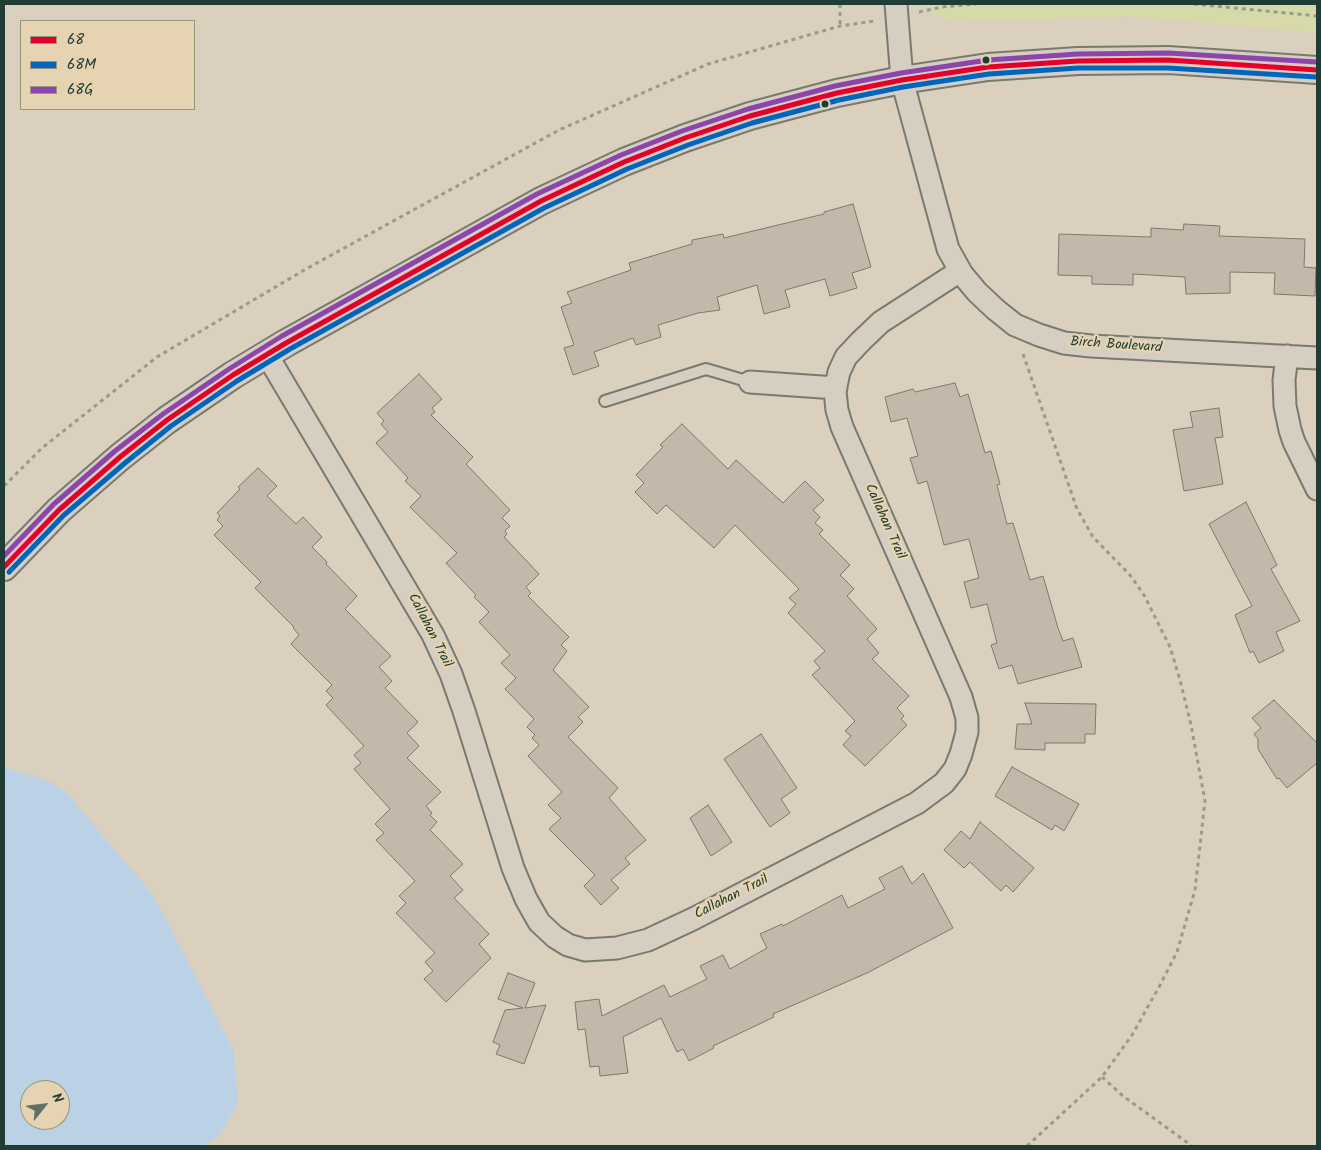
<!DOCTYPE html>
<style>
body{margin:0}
#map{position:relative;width:1321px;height:1150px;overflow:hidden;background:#dad0bd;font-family:Kalam,sans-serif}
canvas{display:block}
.frame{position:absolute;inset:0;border:5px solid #1f3d34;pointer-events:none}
.legend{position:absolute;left:20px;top:20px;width:175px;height:90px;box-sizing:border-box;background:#e6d3b1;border:1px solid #96977f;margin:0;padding:6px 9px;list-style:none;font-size:15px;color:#1f3d34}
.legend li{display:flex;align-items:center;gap:10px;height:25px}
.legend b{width:25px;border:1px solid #96977f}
.north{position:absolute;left:20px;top:1080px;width:50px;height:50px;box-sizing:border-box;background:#e6d3b1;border:1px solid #96977f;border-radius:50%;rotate:61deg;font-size:14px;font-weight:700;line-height:20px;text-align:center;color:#1f3d34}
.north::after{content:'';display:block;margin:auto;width:18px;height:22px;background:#607064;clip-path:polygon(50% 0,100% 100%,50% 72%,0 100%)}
</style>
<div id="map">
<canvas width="1321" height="1150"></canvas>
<div class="frame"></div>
<ul class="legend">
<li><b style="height:6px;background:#e4002b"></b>68</li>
<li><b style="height:6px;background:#0065bd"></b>68M</li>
<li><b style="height:6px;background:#8e44ad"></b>68G</li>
</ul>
<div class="north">N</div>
</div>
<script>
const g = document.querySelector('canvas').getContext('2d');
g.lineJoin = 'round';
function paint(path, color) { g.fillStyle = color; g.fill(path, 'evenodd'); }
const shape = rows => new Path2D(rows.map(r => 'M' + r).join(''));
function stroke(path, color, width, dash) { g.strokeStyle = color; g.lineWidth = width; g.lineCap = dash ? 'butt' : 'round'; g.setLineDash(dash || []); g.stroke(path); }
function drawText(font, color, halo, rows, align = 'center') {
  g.font = font + ' Kalam,sans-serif'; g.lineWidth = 4.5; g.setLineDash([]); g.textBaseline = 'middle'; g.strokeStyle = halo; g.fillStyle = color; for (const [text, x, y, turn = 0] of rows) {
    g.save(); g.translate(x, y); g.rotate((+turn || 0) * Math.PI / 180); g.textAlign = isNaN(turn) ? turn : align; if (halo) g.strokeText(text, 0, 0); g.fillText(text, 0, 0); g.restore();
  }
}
paint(shape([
 [925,4,1317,4,1317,33,1128,16,957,22,933,14]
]), '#d7daa8');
paint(shape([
 [4,767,49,781,67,793,152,894,165,917,234,1051,238,1103,220,1135,203,1146,4,1146],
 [30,1090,60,1090,60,1120,30,1120]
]), '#bbd2e6');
const building = shape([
 [853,204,871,267,852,273,857,288,830,296,825,279,785,290,790,307,764,314,757,285,717,297,720,310,698,313,658,325,661,337,636,345,633,338,594,352,599,366,573,375,564,348,574,345,561,307,572,303,567,292,631,270,629,263,692,244,692,240,723,234,724,238,824,214,824,212,853,204],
 [1184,224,1220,226,1219,236,1305,239,1304,267,1316,268,1315,296,1274,294,1275,273,1230,272,1230,293,1186,294,1185,277,1133,274,1133,285,1092,284,1092,276,1058,275,1059,234,1151,237,1151,228,1183,230,1184,224],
 [419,374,442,399,432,408,435,412,431,415,473,457,466,464,510,510,502,518,510,526,505,531,507,534,504,537,539,574,526,587,531,593,528,596,569,637,561,645,567,651,553,670,589,707,578,717,583,722,568,737,618,788,609,798,646,840,625,858,630,864,611,880,619,888,601,905,584,886,595,875,549,829,561,818,548,805,562,792,528,756,539,745,532,738,535,735,527,727,534,719,505,689,516,678,501,663,510,655,479,622,489,612,474,597,476,595,446,563,457,553,410,507,421,496,405,481,408,478,376,443,388,432,381,424,384,421,377,413,419,374],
 [955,383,960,397,968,394,985,453,991,451,1000,484,997,485,1007,524,1013,523,1030,580,1043,576,1058,628,1063,641,1073,638,1082,667,1018,684,1012,665,999,669,991,645,997,643,987,604,971,608,964,582,979,578,969,539,944,545,927,481,918,484,910,458,918,456,907,418,891,422,885,397,913,389,915,392,955,383],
 [1219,408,1223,437,1215,438,1223,484,1184,491,1173,430,1193,427,1190,412,1219,408],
 [682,424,728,469,736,460,783,503,805,481,824,500,813,510,820,517,815,523,823,530,819,534,850,565,840,575,854,589,847,596,877,629,867,639,879,653,872,659,909,696,897,708,904,716,901,719,907,725,865,766,843,745,851,736,845,731,855,721,812,675,820,668,814,661,825,651,788,613,796,604,789,598,799,589,735,525,714,548,666,505,657,514,635,492,644,483,636,475,663,447,660,445,682,424],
 [258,468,277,486,267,496,296,524,303,517,322,537,312,547,327,562,326,564,357,596,345,609,391,656,379,667,392,681,385,688,418,722,407,733,419,746,407,758,441,792,426,806,432,813,430,815,437,822,430,830,463,864,450,876,463,890,454,898,489,934,479,944,491,958,446,1002,424,979,433,971,425,962,435,953,396,913,406,903,399,896,415,881,376,840,384,833,375,824,390,809,354,769,361,763,354,755,364,746,326,705,333,698,326,691,332,685,291,644,299,635,293,628,294,627,255,588,261,582,214,535,223,526,217,520,220,516,217,513,240,489,238,487,258,468],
 [1246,502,1277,565,1271,569,1300,621,1276,632,1284,651,1259,663,1253,651,1250,653,1235,615,1252,606,1209,524,1246,502],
 [1274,700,1317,743,1317,763,1287,788,1279,778,1277,779,1258,749,1258,739,1254,734,1261,728,1252,718,1274,700],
 [1025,703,1096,704,1095,734,1085,734,1085,743,1045,743,1045,750,1015,749,1017,724,1032,724,1025,703],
 [761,734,797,788,781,799,790,813,770,827,724,759,761,734],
 [1012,767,1079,804,1064,831,1055,825,1052,830,995,796,1012,767],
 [708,805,732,842,711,856,690,818,708,805],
 [980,822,1034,868,1013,892,1006,885,1001,891,970,862,964,868,944,850,961,831,970,839,980,822],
 [902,866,912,884,923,873,953,928,867,973,773,1014,774,1017,713,1046,714,1048,689,1061,683,1049,677,1052,661,1018,623,1037,628,1073,600,1076,599,1066,590,1067,585,1029,578,1030,575,1002,599,999,602,1016,664,985,670,997,707,979,700,966,723,955,730,969,767,948,760,934,782,924,783,926,842,895,848,908,885,889,879,878,902,866],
 [508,973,535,983,525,1008,546,1005,524,1064,496,1054,500,1045,493,1042,505,1010,523,1008,498,999,508,973]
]);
paint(building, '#c3b9aa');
stroke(building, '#797a6f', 1);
const service = shape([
 [605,401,706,369,750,382]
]);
const minor = shape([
 [896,4,902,80,948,249,962,274,977,292,995,309,1015,325,1039,335,1064,343,1091,346,1317,358],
 [267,355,433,635,451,674,464,711,513,868,526,899,539,922,555,937,568,945,585,950,617,948,648,940,693,919,917,803,944,783,955,769,961,754,967,732,967,718,961,697,842,427,837,410,835,391,839,372,846,357,861,341,881,322,960,271],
 [1287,356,1284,380,1285,406,1290,430,1294,442,1317,489],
 [750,382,836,388]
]);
const tertiary = shape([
 [4,567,59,510,120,457,167,420,233,375,286,343,541,201,624,162,685,138,750,116,837,93,902,80,988,67,1078,61,1168,60,1317,70]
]);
stroke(service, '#797a6f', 14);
stroke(minor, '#797a6f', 25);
stroke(tertiary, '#797a6f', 30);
stroke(shape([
 [840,4,840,26],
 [1194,4,1317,16],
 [919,12,942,7,976,4],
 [1023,354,1077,509,1093,537,1130,575,1144,595,1170,647,1180,680,1191,725,1205,801,1195,890,1177,952,1159,987,1132,1035,1102,1077,1027,1146],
 [4,486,42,448,157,357,306,269,559,130,708,64,840,26,874,21],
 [1102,1077,1123,1096,1192,1146]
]), '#9a998f', 3, [4, 4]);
stroke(service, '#d6cec1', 10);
stroke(minor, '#d6cec1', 21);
stroke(tertiary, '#d6cec1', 26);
stroke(shape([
 [4,567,59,510,120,457,167,420,233,375,286,343,541,201,624,162,685,138,750,116,837,93,902,80,988,67,1078,61,1168,60,1317,70]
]), '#e4002b', 5);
stroke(shape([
 [9,572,64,515,125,463,171,426,237,381,290,349,544,208,627,169,688,145,752,123,839,100,903,87,989,74,1078,68,1168,68,1316,77]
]), '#0065bd', 5);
stroke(shape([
 [4,556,54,504,115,451,163,414,229,369,282,336,537,194,621,155,682,131,748,109,835,86,901,73,988,60,1078,54,1168,53,1317,62]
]), '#8e44ad', 5);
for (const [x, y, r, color] of [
 [986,60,4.5,"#1f3d34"],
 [825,104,4.5,"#1f3d34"]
]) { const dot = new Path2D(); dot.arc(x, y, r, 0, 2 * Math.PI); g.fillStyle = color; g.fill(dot); stroke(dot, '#e6d3b1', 2); }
drawText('14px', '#1f3d34', '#e6d3b1', [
 ["Birch Boulevard",1116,346,4],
 ["Callahan Trail",884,522,66],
 ["Callahan Trail",429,631,63],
 ["Callahan Trail",732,898,-27]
]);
</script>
